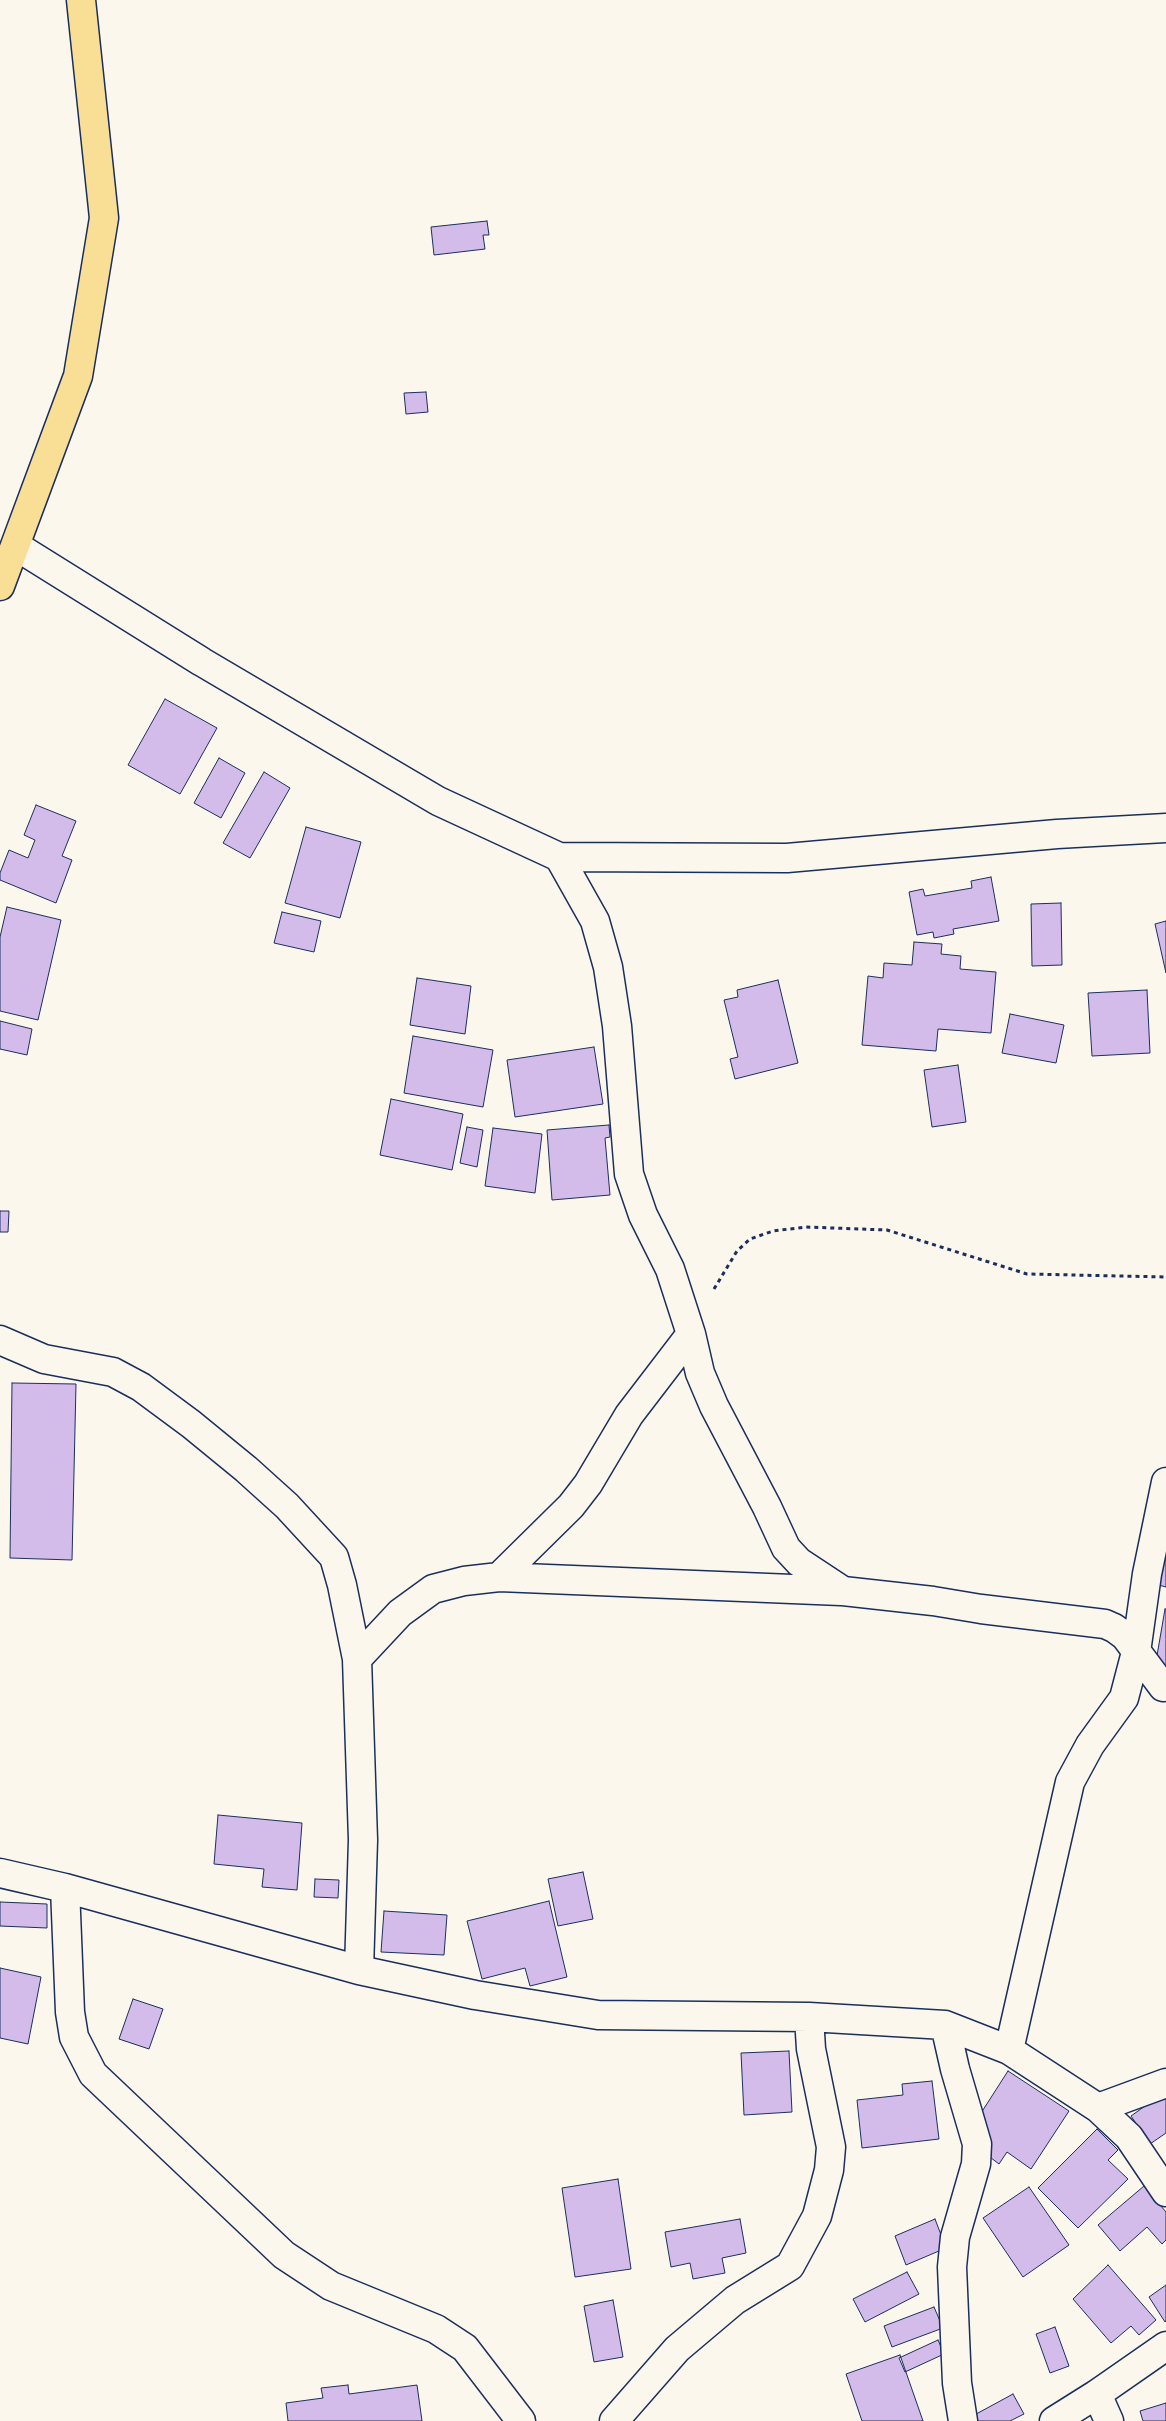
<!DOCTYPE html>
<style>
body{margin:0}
canvas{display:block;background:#fbf7ec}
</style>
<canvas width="1166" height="2421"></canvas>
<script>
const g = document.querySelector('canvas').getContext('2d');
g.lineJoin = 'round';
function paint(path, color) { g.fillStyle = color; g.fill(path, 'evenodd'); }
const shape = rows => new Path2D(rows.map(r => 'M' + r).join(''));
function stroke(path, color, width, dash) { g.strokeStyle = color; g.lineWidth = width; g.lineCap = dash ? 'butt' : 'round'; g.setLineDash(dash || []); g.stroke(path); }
const building = shape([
 [487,221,489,235,483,235,485,249,434,255,431,227,487,221],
 [426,392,428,412,406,414,404,393,426,392],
 [165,699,217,728,180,794,128,765,165,699],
 [219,758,245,773,221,818,194,803,219,758],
 [264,772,290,788,250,858,223,843,264,772],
 [36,805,76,821,62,856,72,860,56,903,0,880,0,873,9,850,28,858,35,840,24,835,36,805],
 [306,827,361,842,340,918,285,903,306,827],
 [991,877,999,921,953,929,954,934,934,938,933,932,917,935,909,892,923,889,925,896,972,888,971,881,991,877],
 [1061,903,1062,965,1032,966,1031,904,1061,903],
 [7,907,61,920,38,1020,0,1011,0,937,7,907],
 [282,912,321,921,314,952,274,943,282,912],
 [1166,921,1166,973,1155,924,1166,921],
 [914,942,942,944,941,954,961,956,960,969,996,972,991,1033,938,1029,936,1051,862,1045,868,976,883,978,884,963,912,965,914,942],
 [417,978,471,986,465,1034,410,1025,417,978],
 [778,980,798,1063,735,1079,730,1059,738,1057,724,1000,738,997,737,990,778,980],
 [1147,990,1150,1053,1092,1056,1088,993,1147,990],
 [1010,1014,1064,1025,1056,1063,1002,1053,1010,1014],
 [0,1021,32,1029,27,1055,0,1049,0,1021],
 [413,1036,493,1050,483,1107,404,1093,413,1036],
 [594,1047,603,1104,515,1117,507,1060,594,1047],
 [958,1065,966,1122,932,1127,924,1070,958,1065],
 [391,1099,463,1114,452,1170,380,1155,391,1099],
 [609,1125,610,1137,605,1138,610,1195,552,1200,547,1130,609,1125],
 [467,1127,483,1130,477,1167,460,1163,467,1127],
 [493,1128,542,1134,535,1193,485,1186,493,1128],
 [0,1211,9,1211,8,1232,0,1232,0,1211],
 [12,1383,76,1384,72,1560,10,1558,12,1383],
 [1156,1557,1166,1560,1166,1587,1151,1583,1156,1557],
 [1165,1609,1166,1609,1166,1675,1154,1673,1165,1609],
 [218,1815,302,1823,297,1890,262,1887,264,1869,214,1864,218,1815],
 [583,1872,593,1919,558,1926,548,1879,583,1872],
 [315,1879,339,1880,338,1898,314,1897,315,1879],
 [549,1901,567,1977,530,1986,525,1968,482,1979,467,1921,549,1901],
 [0,1902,47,1904,47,1928,0,1926,0,1902],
 [384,1911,447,1915,444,1955,381,1952,384,1911],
 [0,1968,41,1977,28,2044,0,2038,0,1968],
 [133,1999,163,2009,149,2049,119,2039,133,1999],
 [789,2051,792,2112,744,2115,741,2053,789,2051],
 [1008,2071,1069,2111,1031,2169,1007,2152,999,2164,965,2138,1008,2071],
 [932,2081,939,2139,862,2148,857,2100,903,2095,902,2084,932,2081],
 [1166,2091,1166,2133,1150,2144,1131,2116,1166,2091],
 [1097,2129,1118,2150,1108,2160,1128,2179,1078,2228,1038,2188,1097,2129],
 [618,2179,631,2269,575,2277,562,2188,618,2179],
 [1144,2186,1166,2212,1166,2240,1162,2244,1147,2227,1120,2251,1098,2225,1144,2186],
 [1029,2187,1069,2245,1023,2277,983,2218,1029,2187],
 [740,2219,746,2253,722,2258,725,2273,693,2279,690,2263,671,2267,665,2232,740,2219],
 [935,2219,946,2248,906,2265,895,2236,935,2219],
 [1108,2265,1156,2320,1139,2335,1131,2326,1111,2343,1073,2299,1108,2265],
 [907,2272,919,2294,865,2322,853,2299,907,2272],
 [1166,2285,1166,2321,1165,2322,1149,2297,1166,2285],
 [613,2300,623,2357,594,2362,584,2306,613,2300],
 [934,2307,943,2328,892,2347,884,2326,934,2307],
 [1055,2327,1069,2366,1050,2373,1036,2334,1055,2327],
 [938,2340,944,2354,905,2372,899,2358,938,2340],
 [900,2355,923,2421,862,2421,846,2374,900,2355],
 [348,2385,349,2394,417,2385,422,2421,288,2421,286,2403,323,2398,321,2388,348,2385],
 [1013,2394,1024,2414,1010,2421,968,2421,967,2419,1013,2394],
 [1166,2403,1166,2421,1143,2421,1140,2411,1166,2403]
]);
paint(building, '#d3bbea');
stroke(building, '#1b2f5e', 1);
const minor = shape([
 [16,546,202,662,438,801,559,857,787,858,1057,834,1166,828],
 [559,857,595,921,608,967,617,1026,629,1174,643,1215,670,1269,691,1334,700,1373,714,1406,767,1507,786,1548,799,1562,843,1591,933,1601,981,1609,1105,1624,1114,1628,1125,1636,1163,1687],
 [0,1340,44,1359,113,1372,141,1387,191,1424,246,1469,287,1506,334,1557,342,1585,357,1659,363,1840,359,1970],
 [499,1577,571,1506,588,1484,629,1415,691,1334],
 [357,1659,400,1613,433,1589,464,1581,499,1577,841,1591],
 [0,1873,65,1888,359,1970,475,1995,598,2015,809,2017,945,2025,1009,2050,1098,2108,1129,2137,1166,2192],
 [65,1888,70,2012,74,2037,93,2074,284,2255,331,2286,436,2329,465,2348,521,2421],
 [945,2025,955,2069,977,2144,976,2164,955,2237,952,2267,957,2383,963,2421],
 [1009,2050,1070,1782,1090,1745,1124,1698,1136,1652,1147,1574,1166,1482],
 [1098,2108,1166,2083],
 [1097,2394,1109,2421],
 [614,2421,677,2349,735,2300,790,2266,817,2216,829,2170,831,2147,811,2049,809,2017],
 [1054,2421,1097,2394,1166,2346]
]);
const primary = shape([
 [0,586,78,376,104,218,81,0]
]);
stroke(minor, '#1b2f5e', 31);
stroke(primary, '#1b2f5e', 31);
stroke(shape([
 [714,1289,737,1251,750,1239,773,1231,806,1227,887,1230,1027,1274,1166,1277]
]), '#1b2f5e', 3, [4, 4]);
stroke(minor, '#fbf7ec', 28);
stroke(primary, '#f9df96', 28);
</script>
